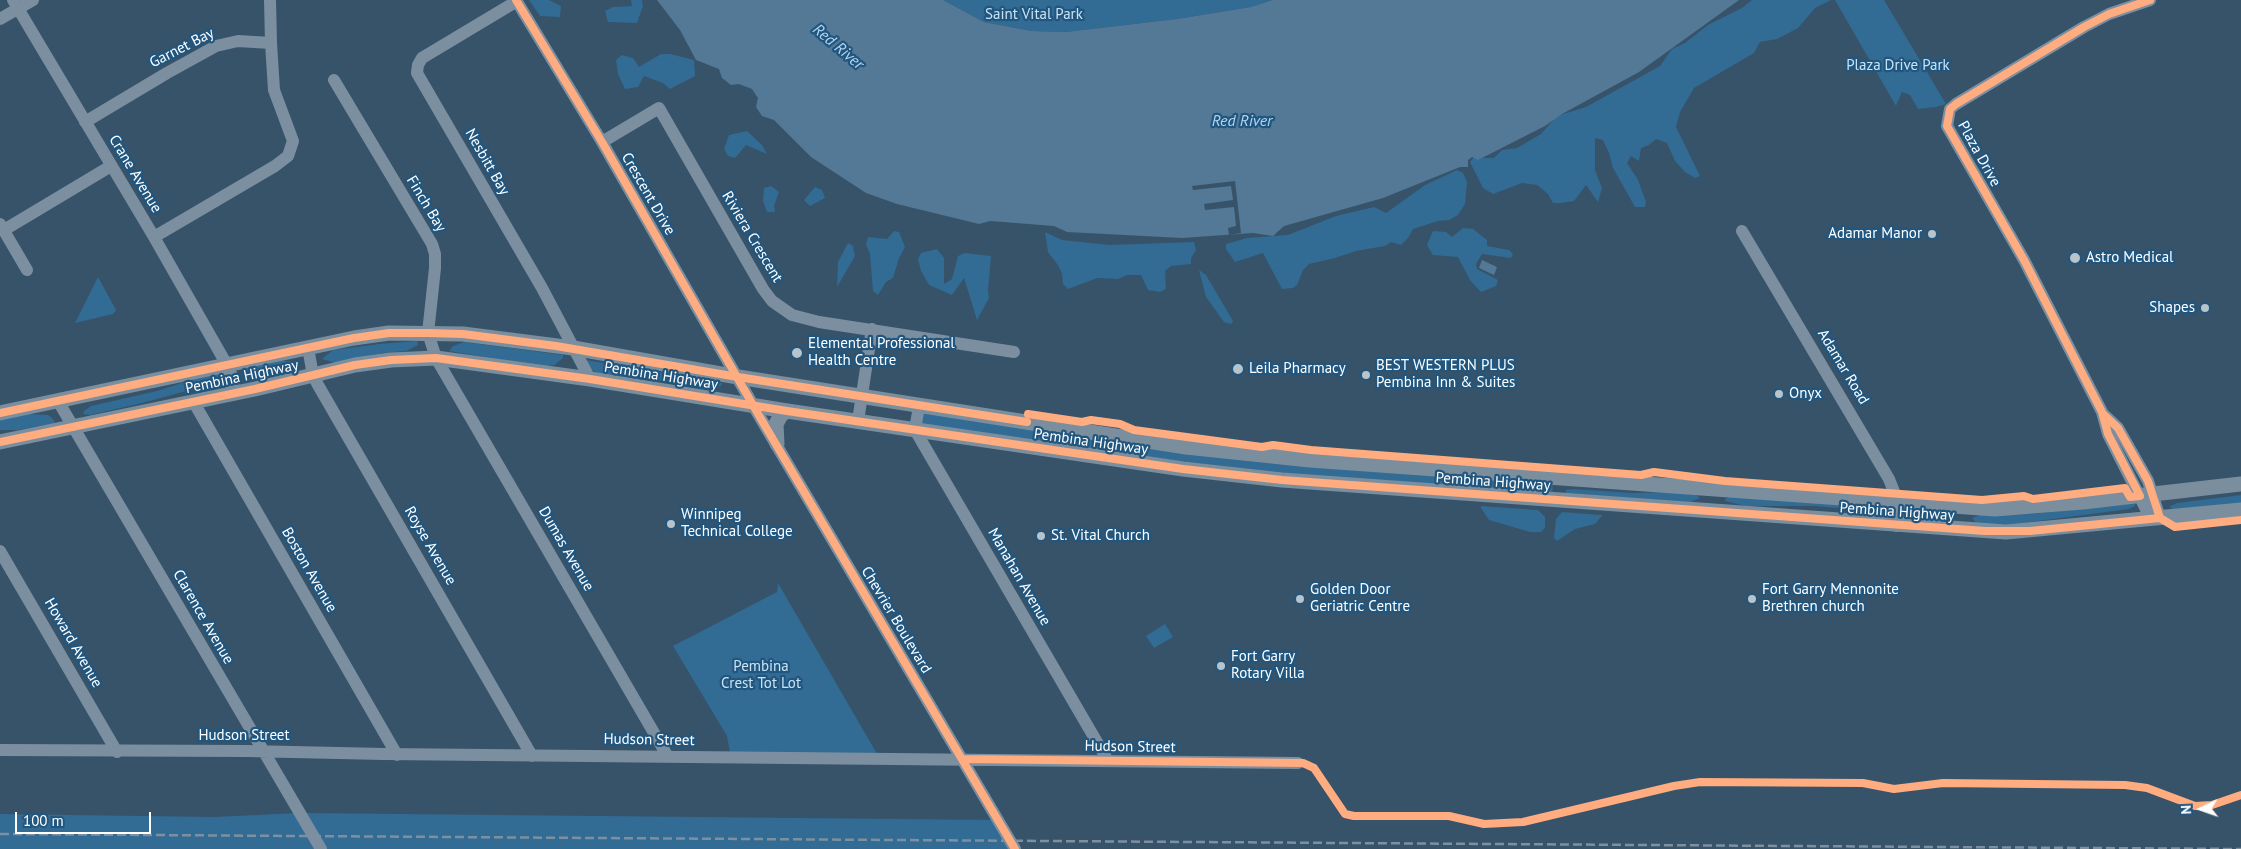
<!DOCTYPE html>
<style>
body{margin:0}
#map{position:relative;width:2241px;height:849px;overflow:hidden;background:#375369;font-family:"PT Sans",sans-serif}
canvas{display:block}
.north{position:absolute;left:2176px;top:784px;width:50px;height:50px;-webkit-text-stroke:4px #21567f;paint-order:stroke;rotate:267deg;font-size:14px;font-weight:700;line-height:20px;text-align:center;color:#fff}
.north::after{content:'';display:block;margin:auto;width:18px;height:22px;background:#fff;clip-path:polygon(50% 0,100% 100%,50% 72%,0 100%)}
.scale{position:absolute;left:15px;top:812px;width:136px;height:22px;box-sizing:border-box;border:2px solid #fff;border-top:0;padding-left:6px;font-size:15px;line-height:18px;white-space:nowrap;color:#fff;-webkit-text-stroke:4px #21567f;paint-order:stroke}
</style>
<div id="map">
<canvas width="2241" height="849"></canvas>
<div class="north">N</div>
<div class="scale">100 m</div>
</div>
<script>
const g = document.querySelector('canvas').getContext('2d');
g.lineJoin = 'round';
function paint(path, color) { g.fillStyle = color; g.fill(path, 'evenodd'); }
const shape = rows => new Path2D(rows.map(r => 'M' + r).join(''));
function stroke(path, color, width, dash) { g.strokeStyle = color; g.lineWidth = width; g.lineCap = dash ? 'butt' : 'round'; g.setLineDash(dash || []); g.stroke(path); }
function drawText(font, color, halo, rows, align = 'center') {
  g.font = font + ' "PT Sans",sans-serif'; g.lineWidth = 4.5; g.setLineDash([]); g.textBaseline = 'middle'; g.strokeStyle = halo; g.fillStyle = color; for (const [text, x, y, turn = 0] of rows) {
    g.save(); g.translate(x, y); g.rotate((+turn || 0) * Math.PI / 180); g.textAlign = isNaN(turn) ? turn : align; if (halo) g.strokeText(text, 0, 0); g.fillText(text, 0, 0); g.restore();
  }
}
paint(shape([
 [529,0,549,0,561,6,560,17,540,16],
 [631,0,642,0,643,6,637,23,608,22,605,11,613,7,632,6],
 [943,0,1271,0,1251,7,1177,19,1066,32,1031,31,984,22],
 [1752,0,1831,0,1815,8,1798,28,1777,39,1760,42,1754,53,1694,88,1680,112,1676,127,1700,176,1695,178,1685,172,1675,161,1667,143,1656,139,1649,145,1641,148,1639,161,1631,156,1627,163,1638,180,1646,202,1645,207,1635,207,1613,168,1609,153,1603,140,1595,138,1595,170,1602,188,1598,202,1586,185,1574,201,1561,203,1553,203,1548,194,1537,185,1522,183,1493,194,1483,188,1470,162,1473,158,1494,158,1502,150,1517,148,1541,134,1557,116,1586,107,1660,66,1672,49,1685,43,1708,25,1742,8],
 [1835,0,1884,0,1946,104,1936,107,1918,109,1910,95,1902,92,1896,106],
 [661,54,670,54,694,60,695,76,670,89,663,83,644,76,638,87,625,89,618,74,616,60,622,55,633,58,639,67],
 [747,131,762,145,767,154,746,145,735,158,728,156,724,149,729,135],
 [1457,170,1463,173,1467,182,1465,204,1458,215,1449,220,1438,221,1413,229,1408,238,1401,245,1391,242,1385,246,1356,251,1335,258,1309,264,1303,270,1297,285,1293,288,1282,289,1263,253,1235,262,1226,249,1226,244,1247,238,1288,235,1336,216,1374,207,1386,213,1425,185],
 [771,186,779,192,774,206,775,212,767,212,763,201,764,188],
 [815,187,822,190,825,198,810,206,804,200],
 [1463,228,1473,229,1487,240,1487,246,1509,250,1513,254,1511,258,1482,254,1476,264,1477,269,1498,280,1496,286,1481,292,1470,280,1458,257,1433,255,1427,245,1433,231,1446,232,1452,237],
 [894,231,899,232,905,247,899,258,893,278,886,282,878,295,873,291,870,254,866,244,868,237,887,239],
 [1045,232,1062,240,1109,245,1194,242,1196,250,1191,258,1191,264,1171,266,1165,271,1166,289,1160,292,1148,290,1141,275,1127,275,1118,279,1097,278,1068,289,1063,284,1062,274,1058,265,1048,252],
 [848,243,853,246,855,256,837,287,838,262],
 [937,249,944,258,944,284,952,279,958,256,965,253,991,256,988,291,989,298,977,320,964,278,952,295,929,285,921,271,918,259,921,253],
 [1199,270,1206,275,1233,321,1231,324,1224,322,1206,297],
 [98,277,116,310,113,314,75,323],
 [417,341,418,345,406,351,383,353,336,363,322,359,333,350,379,344],
 [464,342,563,355,563,358,554,365,542,367,449,351,453,346],
 [586,360,722,383,721,386,600,375,591,369],
 [281,361,292,361,298,365,283,373,266,378,251,376,242,371,243,369],
 [221,373,215,380,205,386,142,403,90,415,83,414,84,411,91,406,157,391,200,377],
 [919,406,1183,446,1553,477,1552,501,1469,494,916,431],
 [26,414,48,415,52,418,55,423,18,430,0,430,0,420],
 [1573,489,1633,493,1676,492,1695,494,1700,498,1690,502,1566,493,1566,490],
 [2241,495,2241,503,2173,509,2169,507,2177,503],
 [1731,496,1881,508,1874,511,1814,506,1746,506,1725,501,1725,499],
 [2131,504,2135,504,2135,506,2129,509,2008,525,1981,524,1976,523,1972,518,1980,515,2031,514],
 [1481,506,1538,510,1545,517,1545,528,1541,532,1530,532,1489,520,1481,508],
 [1925,511,1941,511,1949,516,1941,520,1926,519,1916,515,1916,513],
 [1562,512,1601,515,1602,516,1595,524,1575,529,1557,541,1554,538,1556,519],
 [778,583,880,759,731,758,727,736,673,646,777,592],
 [1165,624,1173,637,1154,648,1146,636],
 [300,813,998,820,1015,849,0,849,0,814,214,817]
]), '#326b94');
paint(shape([
 [657,0,943,0,984,22,1031,31,1066,32,1177,19,1251,7,1272,0,1739,0,1639,72,1562,114,1545,126,1478,160,1472,157,1468,160,1468,167,1460,167,1383,198,1284,226,1273,236,1253,233,1182,238,1067,232,1054,226,990,221,979,224,897,204,866,193,811,157,774,120,762,116,756,107,758,98,752,89,739,84,731,85,722,78,719,69,696,60,680,30],
 [1482,260,1497,267,1494,275,1479,268]
]), '#547996');
paint(shape([
 [1235,181,1241,233,1229,235,1228,228,1236,226,1234,207,1205,210,1204,204,1233,200,1231,186,1193,190,1192,186]
]), '#375369');
stroke(shape([
 [13,0,154,237,227,365],
 [270,0,271,43],
 [516,0,602,142,761,419,1015,849],
 [2150,0,2109,14,2084,27,1956,104,1950,109,1947,126,2024,260,2102,412,2108,434,2151,519],
 [517,1,422,58,418,65,417,73,542,288,590,379],
 [0,19,33,0],
 [334,80,432,244,435,254,435,268,428,333,436,358,668,757],
 [85,122,167,73,216,46,238,41,271,43,274,90,293,141,288,156,275,166,154,237],
 [602,142,659,108,763,289,772,301,792,315,819,322,1014,352],
 [0,224,27,270],
 [4,230,111,166],
 [1742,231,1889,479,1898,502,1897,526],
 [308,348,313,375,318,385,532,756],
 [58,401,321,849],
 [193,401,397,755],
 [919,406,915,430,1108,761],
 [2103,414,2118,428,2148,481,2160,518],
 [858,421,872,329],
 [0,551,117,752],
 [0,750,247,751,384,754,1298,763]
]), '#7c8fa0', 12);
stroke(shape([
 [227,365,235,393],
 [0,413,354,338,389,333,463,334,573,348,738,377,1186,447,1310,460,1995,509,2083,502,2241,484],
 [0,442,255,389,355,365,391,360,436,358,590,379,787,411,1183,469,1282,480,2006,532,2241,510],
 [777,444,776,424,781,415,787,411]
]), '#7b8e9e', 15);
stroke(shape([
 [0,834,2241,849]
]), '#7e90a0', 2.5, [9, 4]);
stroke(shape([
 [516,0,602,142,761,419,1015,849],
 [0,413,354,338,389,333,428,333,463,334,556,346,738,377,1027,422],
 [1028,414,1082,422,1091,420,1120,424,1134,430,1262,447,1273,445,1311,450,1641,475,1654,472,1725,481,1982,500,2024,496,2033,499,2125,488,2130,497,2140,496,2108,434,2102,412,2024,260,1947,126,1950,109,1956,104,2084,27,2109,14,2150,0],
 [2103,414,2118,428,2148,481,2160,518],
 [0,442,255,389,355,365,391,360,436,358,590,379,787,411,1183,469,1282,480,1985,531,2030,531,2160,518],
 [2160,518,2175,527,2241,520],
 [962,759,1303,763,1314,768,1345,814,1354,816,1449,816,1484,824,1523,822,1674,786,1700,782,1863,783,1894,789,1943,783,2125,785,2147,788,2195,806,2212,805,2241,795]
]), '#ffac80', 8);
for (const [x, y, r, color] of [
 [1932,234,5,"#b9c3ca"],
 [2075,258,6,"#b9c3ca"],
 [2205,308,5,"#b9c3ca"],
 [797,353,6,"#b9c3ca"],
 [1238,369,6,"#b9c3ca"],
 [1366,375,5,"#b9c3ca"],
 [1779,394,5,"#b9c3ca"],
 [671,524,5,"#b9c3ca"],
 [1041,536,5,"#b9c3ca"],
 [1300,599,5,"#b9c3ca"],
 [1752,599,5,"#b9c3ca"],
 [1221,666,5,"#b9c3ca"]
]) { const dot = new Path2D(); dot.arc(x, y, r, 0, 2 * Math.PI); g.fillStyle = color; g.fill(dot); stroke(dot, '#21567f', 2); }
drawText('15px', '#cae3f5', '#21567f', [
 ["Saint Vital Park",1034,15],
 ["Plaza Drive Park",1898,66],
 ["Pembina",761,667],
 ["Crest Tot Lot",761,684]
]);
drawText('15px', '#fff', '#21567f', [
 ["Garnet Bay",182,48,-27],
 ["Plaza Drive",1979,154,61],
 ["Nesbitt Bay",487,162,60],
 ["Crane Avenue",135,174,59],
 ["Crescent Drive",648,194,60],
 ["Finch Bay",426,204,59],
 ["Riviera Crescent",752,237,59],
 ["Adamar Road",1843,367,59],
 ["Pembina Highway",661,376,9],
 ["Pembina Highway",242,377,-12],
 ["Pembina Highway",1091,442,8],
 ["Pembina Highway",1493,482,4],
 ["Pembina Highway",1897,512,4],
 ["Royse Avenue",430,546,60],
 ["Dumas Avenue",566,549,60],
 ["Boston Avenue",309,570,60],
 ["Manahan Avenue",1019,577,60],
 ["Clarence Avenue",203,617,60],
 ["Chevrier Boulevard",896,620,59],
 ["Howard Avenue",73,643,60],
 ["Hudson Street",244,736],
 ["Hudson Street",649,740,1],
 ["Hudson Street",1130,747,1]
]);
drawText('15px', '#fff', '#21567f', [
 ["Adamar Manor",1922,234,"right"],
 ["Astro Medical",2086,258],
 ["Shapes",2195,308,"right"],
 ["Elemental Professional",808,344],
 ["Health Centre",808,361],
 ["BEST WESTERN PLUS",1376,366],
 ["Pembina Inn & Suites",1376,383],
 ["Leila Pharmacy",1249,369],
 ["Onyx",1789,394],
 ["Winnipeg",681,515],
 ["Technical College",681,532],
 ["St. Vital Church",1051,536],
 ["Golden Door",1310,590],
 ["Geriatric Centre",1310,607],
 ["Fort Garry Mennonite",1762,590],
 ["Brethren church",1762,607],
 ["Fort Garry",1231,657],
 ["Rotary Villa",1231,674]
], 'left');
drawText('italic 16px', '#b2d5ef', '#21567f', [
 ["Red River",838,47,40],
 ["Red River",1242,121]
]);
</script>
